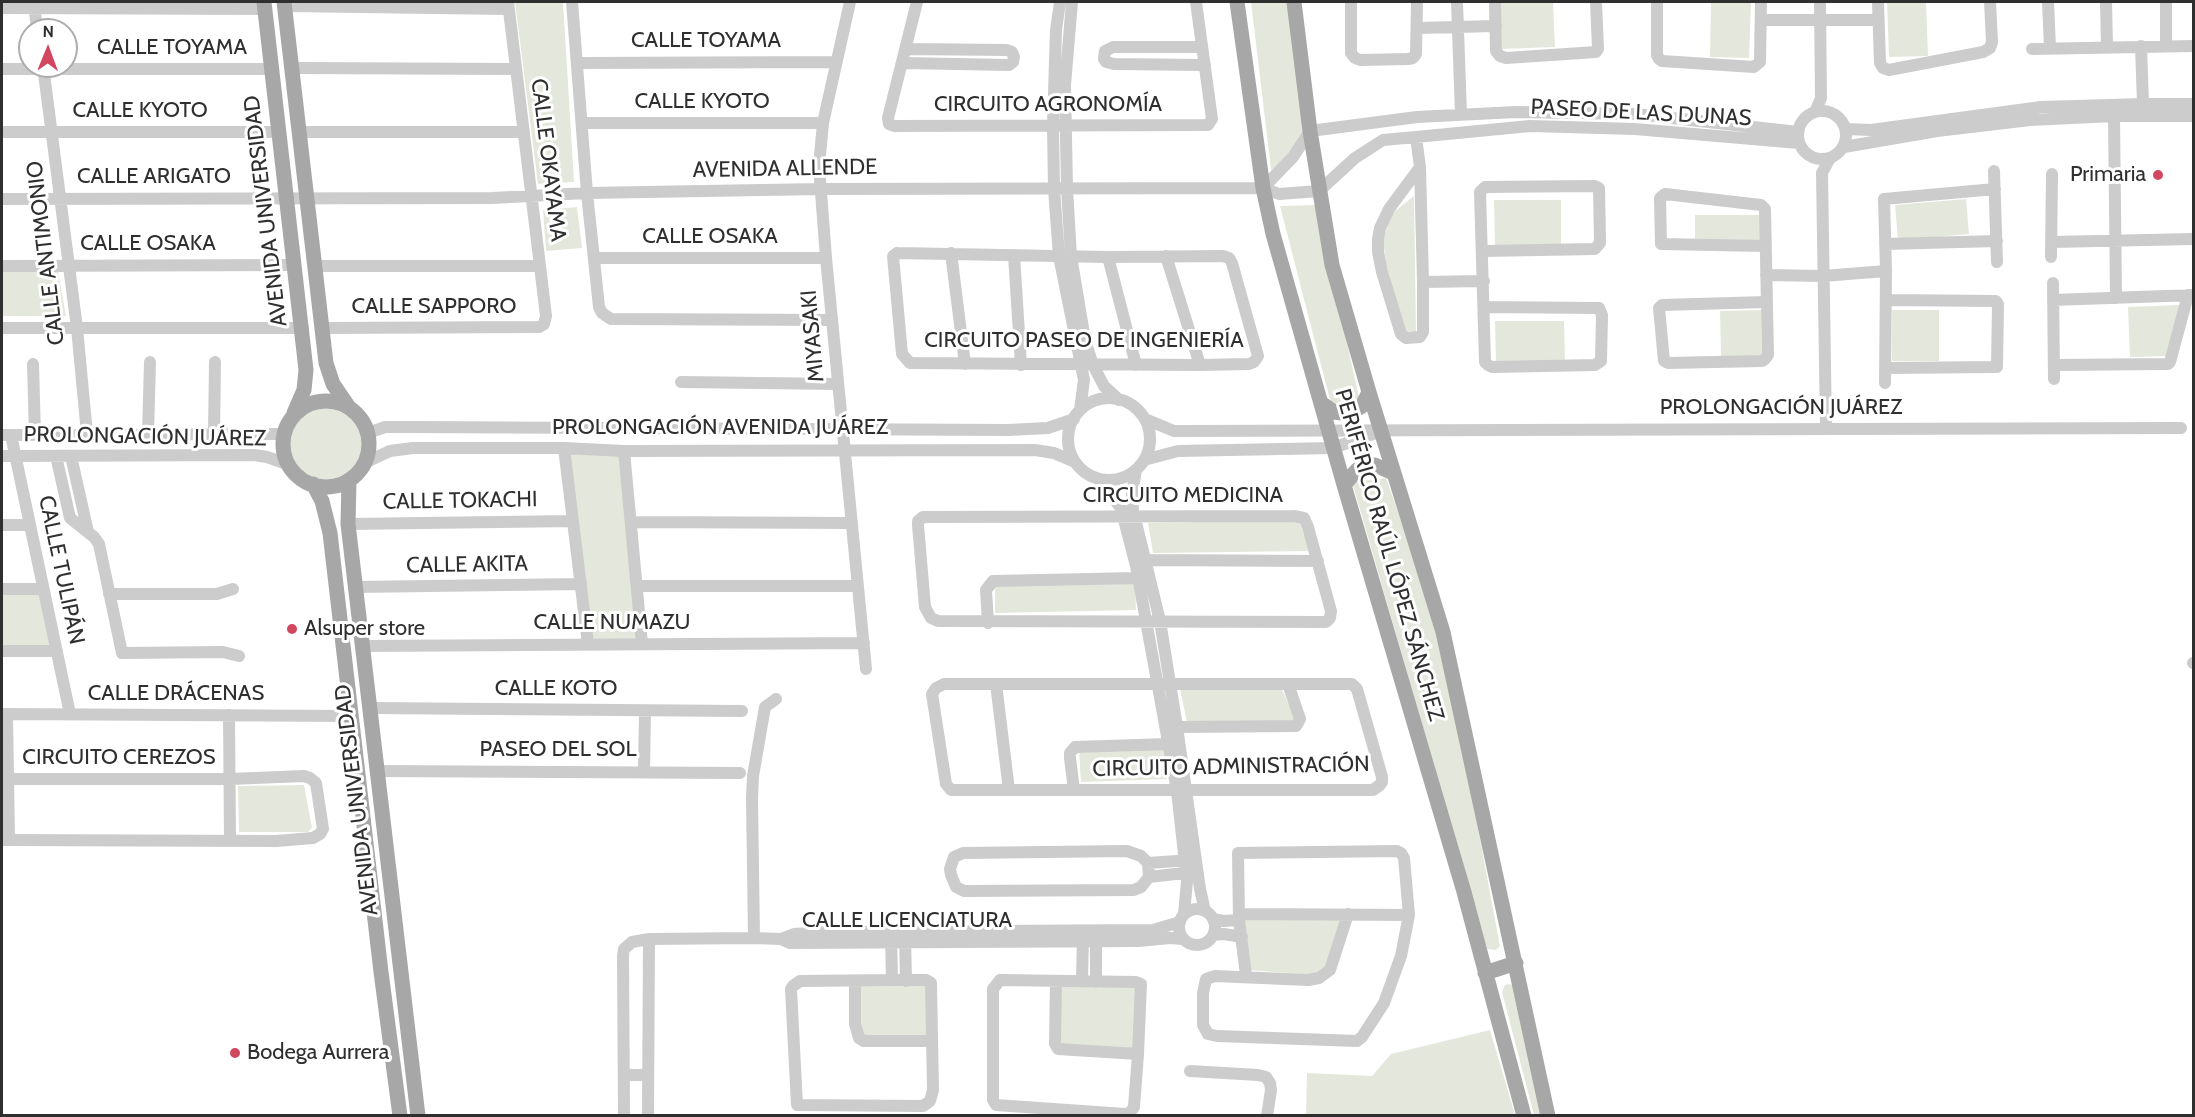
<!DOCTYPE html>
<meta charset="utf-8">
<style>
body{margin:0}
#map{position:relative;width:2195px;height:1117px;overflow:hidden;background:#fff;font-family:Cabin,sans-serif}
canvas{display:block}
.frame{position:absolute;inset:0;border:3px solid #2f2f2f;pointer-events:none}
.north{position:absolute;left:18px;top:18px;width:60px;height:60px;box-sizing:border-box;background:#fff;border:2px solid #acacac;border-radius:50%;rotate:1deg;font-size:16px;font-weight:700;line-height:24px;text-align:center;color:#2f2f2f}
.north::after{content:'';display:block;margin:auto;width:21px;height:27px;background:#d14760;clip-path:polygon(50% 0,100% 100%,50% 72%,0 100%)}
</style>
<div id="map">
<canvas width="2195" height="1117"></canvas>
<div class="frame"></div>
<div class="north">N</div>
</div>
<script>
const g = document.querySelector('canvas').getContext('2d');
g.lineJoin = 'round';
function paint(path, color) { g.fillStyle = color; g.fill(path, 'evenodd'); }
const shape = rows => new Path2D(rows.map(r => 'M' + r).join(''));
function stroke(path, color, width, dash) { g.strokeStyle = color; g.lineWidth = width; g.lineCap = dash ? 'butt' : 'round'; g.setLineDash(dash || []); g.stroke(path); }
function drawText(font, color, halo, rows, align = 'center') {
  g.font = font + ' Cabin,sans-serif'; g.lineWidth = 6; g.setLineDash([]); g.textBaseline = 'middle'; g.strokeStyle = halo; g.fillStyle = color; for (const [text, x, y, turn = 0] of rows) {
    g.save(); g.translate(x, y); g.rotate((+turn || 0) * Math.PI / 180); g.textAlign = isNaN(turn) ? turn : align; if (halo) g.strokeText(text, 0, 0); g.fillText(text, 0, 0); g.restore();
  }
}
paint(shape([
 [515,2,563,2,574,182,538,184],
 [1251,2,1289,2,1306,129,1272,177],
 [1500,2,1553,2,1555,47,1502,49],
 [1711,2,1751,2,1749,58,1710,57],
 [1887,2,1926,2,1928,56,1889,57],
 [1414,196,1416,332,1404,331,1386,263,1383,240,1389,221,1394,212],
 [1966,199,1969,234,1898,240,1895,205],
 [1494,200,1561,200,1561,246,1495,247],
 [1316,205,1359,397,1358,403,1349,408,1331,404,1280,206],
 [577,207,582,248,546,251,543,210],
 [1695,215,1761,215,1763,242,1695,242],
 [2,271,58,271,66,316,2,316],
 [2180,305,2169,356,2130,357,2128,307],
 [1761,310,1762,356,1721,356,1720,311],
 [1892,310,1939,310,1939,361,1892,361],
 [1495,321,1564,321,1565,362,1496,363],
 '287 444a38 38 0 1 1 76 0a38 38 0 1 1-76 0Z',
 [567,451,622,456,637,641,590,641],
 [1386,478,1422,580,1456,711,1500,946,1496,950,1487,949,1352,482],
 [1298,520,1311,551,1153,553,1148,523],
 [1135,582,1136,610,995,613,995,585],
 [2,593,41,594,53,648,2,648],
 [1281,687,1295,719,1291,721,1187,722,1180,689],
 [1165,747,1167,779,1081,782,1079,751],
 [304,785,312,828,308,832,239,832,238,786],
 [1243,917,1342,917,1326,968,1315,975,1248,970],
 [856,982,929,982,929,1039,860,1037],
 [1059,984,1137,987,1135,1049,1058,1046],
 [1510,984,1514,986,1543,1115,1534,1115,1502,992,1505,985],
 [1490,1030,1515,1115,1306,1115,1307,1073,1372,1076,1391,1054]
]), '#e4e8dc');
stroke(shape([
 [34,2,37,30],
 [572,2,587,193,599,307,602,313,611,319,832,320],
 [850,2,823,123,819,166,826,258,866,669],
 [917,2,888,118,889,124,894,126,1208,125,1212,119,1196,2],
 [1060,2,1056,30,1053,125,1054,189,1059,256,1084,380,1080,410],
 [1072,2,1065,85,1067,188,1071,256,1085,340,1093,365,1104,386,1119,400],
 [1351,2,1351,53,1355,58,1360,60,1408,59,1413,58,1416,54,1417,2],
 [1457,2,1461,114],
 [1495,2,1496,51,1500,56,1506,58,1596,52,1598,49,1596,2],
 [1657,2,1657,55,1659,59,1662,61,1754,67,1760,62,1761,2],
 [1878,2,1880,63,1883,68,1889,70,1983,52,1990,48,1992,42,1990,2],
 [2048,2,2050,48],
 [2106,2,2107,47],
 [2166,2,2166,46],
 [285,6,509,9],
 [2,8,265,9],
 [1761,20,1878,20],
 [1417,28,1496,26],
 [2141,46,2143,104],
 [1201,47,1113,47,1105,51,1104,59,1106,62,1114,64,1205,65],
 [2032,49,2194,46],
 [577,63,836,62],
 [903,63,1009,65,1013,62,1014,57,1012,52,1007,50,906,49],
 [43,66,77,328,87,434],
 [292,68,516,69],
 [2,69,272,69],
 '1798 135a24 24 0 1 1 48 0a24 24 0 1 1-48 0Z',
 [1815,112,1821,98,1820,2],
 [2114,116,2116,298],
 [582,123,823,123],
 [1846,129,1871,130,2041,107,2143,104,2194,104],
 [2,132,279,132],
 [299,132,524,132],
 [1416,137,1420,167,1423,282,1423,332,1420,337,1406,338,1401,334,1382,272,1378,252,1378,239,1380,228,1389,209,1420,167],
 [1844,147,1937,131,2030,120,2114,116,2194,116],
 [1994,171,1997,262],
 [1263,188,1293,157,1310,131,1417,117,1516,112,1636,114,1798,132],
 [2,199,492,198,587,193,820,189,1263,188,1279,194,1319,191,1355,158,1383,140,1416,137,1530,126,1635,129,1799,143],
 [2051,242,2194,239],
 [1885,244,1997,241],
 [1765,246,1661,244,1660,198,1665,194,1761,205,1765,209,1768,355,1765,359,1762,361,1668,363,1664,361,1659,308,1662,305,1766,302],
 [1483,251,1595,249,1600,243,1599,188,1595,186,1485,187,1480,192,1485,362,1488,365,1492,367,1595,365,1601,361,1602,315,1599,308,1484,307],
 [897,253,1108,257,1223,256,1229,258,1232,263,1258,356,1254,362,1249,364,1200,365,910,363,902,354,893,256,897,253],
 [951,253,965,364],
 [1014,255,1021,365],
 [1166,256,1200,365],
 [1108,257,1136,365],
 [2051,257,2052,174],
 [594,258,826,258],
 [2,266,295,265],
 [315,266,540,266],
 [1766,275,1823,276,1886,271],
 [1423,282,1484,281],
 [2053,283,2054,379],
 [2053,300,2194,295],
 [2,328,303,328],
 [322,328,539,327,544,324,546,316,540,266,508,2],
 [33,364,35,435],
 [2054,365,2168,364,2170,362,2188,295],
 [1885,368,1997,367,1998,304,1996,301,1886,300],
 [681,382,838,384],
 [1885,383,1886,271,1884,199,1995,189],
 '1068 439a41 41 0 1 1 82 0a41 41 0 1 1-82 0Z',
 [1145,419,1174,431,2181,428],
 [1826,428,1822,173,1830,158],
 [368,433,385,427,410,427,1008,430,1048,428,1074,419],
 [148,434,150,362],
 [214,434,215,362],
 [2,435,283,434],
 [11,435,70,714],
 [564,448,588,644],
 [624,451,642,644],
 [2,456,254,455,267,457,287,464],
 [56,456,70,518,94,537,99,544,122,653,223,652,239,656],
 [71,456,88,532],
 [1144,460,1178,451,1333,448,1373,434],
 [364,463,390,451,413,448,564,448,624,451,1035,450,1054,453,1075,462],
 [1136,470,1132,494,1133,510,1160,621,1177,727,1200,889,1205,911],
 [1097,478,1121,508,1136,566,1177,791,1187,881,1184,914],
 [1294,516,1304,518,1308,527,1331,611,1330,618,1326,622,938,621,931,618,925,607,918,525,918,521,923,517,1294,516],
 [631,522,852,523],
 [348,524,573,521],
 [2,525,30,525],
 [1146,560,1318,561],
 [637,586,858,586],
 [355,587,581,584],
 [2,589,43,589],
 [109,594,217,594,233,589],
 [988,623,986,590,993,581,1138,578],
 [361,646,864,643],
 [2,651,57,651],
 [2193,663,2194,663],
 [944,684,1352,684,1357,689,1382,777,1382,782,1380,785,1373,790,951,790,946,784,932,694,936,688,944,684],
 [996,684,1009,790],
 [369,708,742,711],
 [2,714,351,716],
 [7,714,9,839],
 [229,715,230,841],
 [1177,727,1296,726,1300,719,1288,684],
 [376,771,740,773],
 [644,771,645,710],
 [2,779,230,779,304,776,310,778,316,783,323,829,320,834,313,838,276,841,2,840],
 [1074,790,1070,758,1070,753,1075,747,1169,744],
 [1127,851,1141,856,1148,863,1149,877,1141,887,1134,890,964,891,956,887,951,875,950,869,954,857,963,853,1127,851],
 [1148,863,1192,860],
 [1149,877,1193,872],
 '1179 927a18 18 0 1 1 36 0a18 18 0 1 1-36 0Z',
 [1239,914,1409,915],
 [1213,919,1223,921,1239,920],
 [905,935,906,981],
 [1213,935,1224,934,1242,937],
 [891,937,892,980],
 [754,938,752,798,753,776,765,707,776,699],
 [781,939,794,934,827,932,1153,930,1180,922],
 [1246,975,1239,920,1238,853,1397,851,1401,853,1404,858,1409,915,1401,956,1384,1003,1362,1037,1357,1041,1217,1036,1208,1034,1203,1025,1203,993,1206,979,1215,976,1308,980,1319,978,1330,970,1348,914],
 [892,980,926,980,931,983,933,1090,930,1101,923,1106,797,1105,791,989,793,986,800,981,892,980],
 [1000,980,1136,982,1141,984,1138,1054,1134,1107,1130,1113,1125,1114,996,1105,993,1100,993,989,1000,980],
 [855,981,855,1024,859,1038,864,1041,931,1041],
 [1056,981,1055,1044,1058,1049,1138,1054],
 [1082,981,1083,935],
 [1096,982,1096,935],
 [1190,1071,1258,1075,1266,1077,1270,1083,1271,1090,1267,1116],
 [624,1075,648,1075],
 [624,1116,623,956,624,949,632,942,649,939,754,938,781,939,790,943,1138,941,1170,938,1183,939],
 [648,1116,649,939]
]), '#ccc', 12);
stroke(shape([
 [264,2,306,370,304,390,294,413],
 [284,2,326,363,333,384,348,406],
 [1237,2,1263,188,1273,234,1344,485,1464,892,1524,1116],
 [1294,2,1310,131,1332,265,1369,392,1443,632,1548,1116],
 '283 444a43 43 0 1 1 86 0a43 43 0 1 1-86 0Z',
 [1321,403,1334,412,1349,414,1362,406,1369,392],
 [349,480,348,524,418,1116],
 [313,484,322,501,330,533,381,972,400,1116],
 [1344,485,1357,470,1365,466,1375,465,1393,473],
 [1485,973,1516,963]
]), '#a7a7a7', 15);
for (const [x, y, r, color] of [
 [2158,175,6,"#d14760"],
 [292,629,6,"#d14760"],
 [235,1053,6,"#d14760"]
]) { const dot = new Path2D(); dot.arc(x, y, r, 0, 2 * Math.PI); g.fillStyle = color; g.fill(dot); stroke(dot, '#fff', 2); }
drawText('22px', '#2f2f2f', '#fff', [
 ["CALLE TOYAMA",706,41],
 ["CALLE TOYAMA",172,48],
 ["CALLE KYOTO",702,102],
 ["CIRCUITO AGRONOMÍA",1048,105],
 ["CALLE KYOTO",140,111],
 ["PASEO DE LAS DUNAS",1641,113,3],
 ["CALLE OKAYAMA",548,160,83],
 ["AVENIDA ALLENDE",785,169,-1],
 ["CALLE ARIGATO",154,177],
 ["AVENIDA UNIVERSIDAD",266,211,-97],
 ["CALLE OSAKA",710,237],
 ["CALLE OSAKA",148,244],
 ["CALLE ANTIMONIO",46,253,-97],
 ["CALLE SAPPORO",434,307],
 ["MIYASAKI",813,336,-95],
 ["CIRCUITO PASEO DE INGENIERÍA",1084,341],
 ["PROLONGACIÓN JUÁREZ",1781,408],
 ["PROLONGACIÓN AVENIDA JUÁREZ",720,428],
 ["PROLONGACIÓN JUÁREZ",145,437,1],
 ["CIRCUITO MEDICINA",1183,496],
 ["CALLE TOKACHI",460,501,-1],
 ["PERIFÉRICO RAÚL LÓPEZ SÁNCHEZ",1389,555,74],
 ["CALLE AKITA",467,565,-1],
 ["CALLE TULIPÁN",61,570,78],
 ["CALLE NUMAZU",612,623],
 ["CALLE KOTO",556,689],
 ["CALLE DRÁCENAS",176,694],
 ["PASEO DEL SOL",558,750],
 ["CIRCUITO CEREZOS",119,758],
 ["CIRCUITO ADMINISTRACIÓN",1231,767,-1],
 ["AVENIDA UNIVERSIDAD",357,800,-97],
 ["CALLE LICENCIATURA",907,921]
]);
drawText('22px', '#2f2f2f', '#fff', [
 ["Primaria",2146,175,"right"],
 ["Alsuper store",304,629],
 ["Bodega Aurrera",247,1053]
], 'left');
</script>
